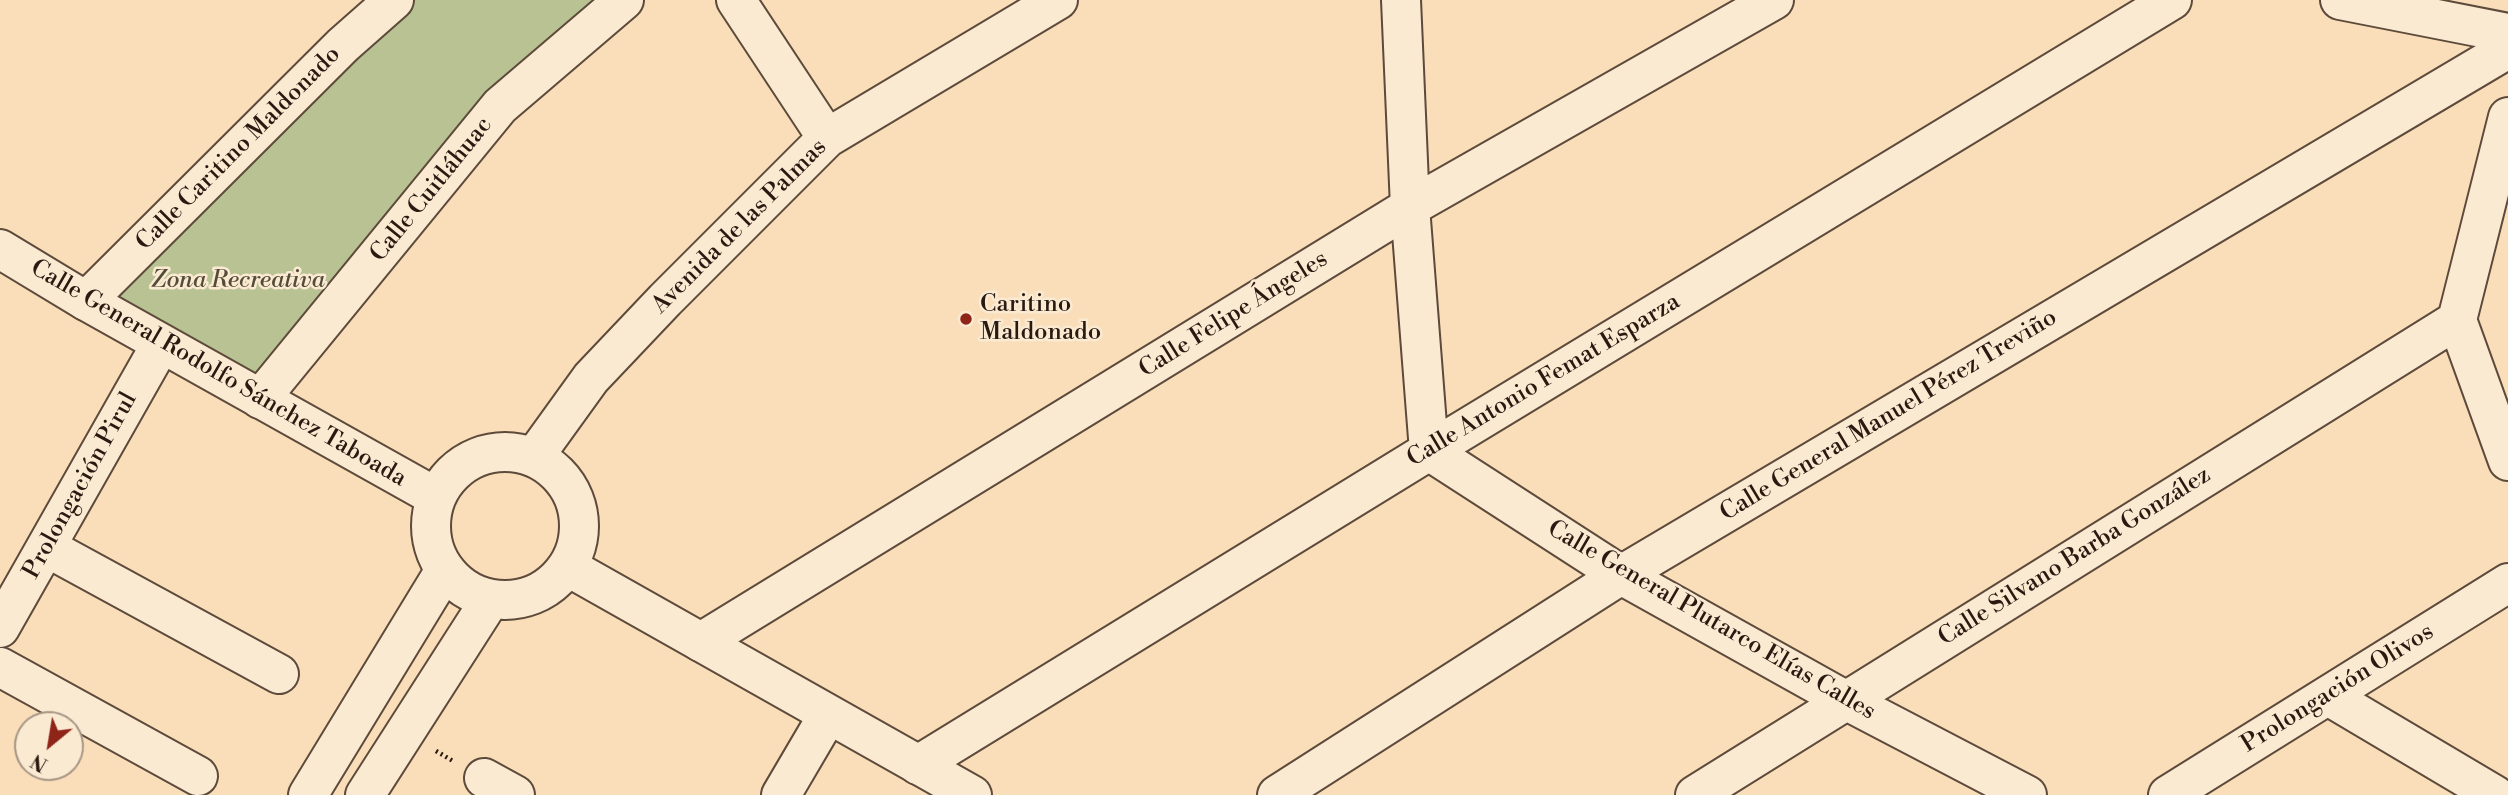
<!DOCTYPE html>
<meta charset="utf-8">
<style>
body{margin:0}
#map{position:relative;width:2508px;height:795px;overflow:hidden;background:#f9deb9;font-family:"Libre Bodoni",serif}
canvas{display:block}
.north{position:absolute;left:14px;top:711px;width:70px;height:70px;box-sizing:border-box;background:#fbead2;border:2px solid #a79685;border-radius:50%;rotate:210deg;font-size:19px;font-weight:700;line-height:28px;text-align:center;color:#291911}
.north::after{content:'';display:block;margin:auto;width:24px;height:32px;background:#8f2418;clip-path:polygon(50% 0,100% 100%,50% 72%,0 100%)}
</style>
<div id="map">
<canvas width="2508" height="795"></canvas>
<div class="north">N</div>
</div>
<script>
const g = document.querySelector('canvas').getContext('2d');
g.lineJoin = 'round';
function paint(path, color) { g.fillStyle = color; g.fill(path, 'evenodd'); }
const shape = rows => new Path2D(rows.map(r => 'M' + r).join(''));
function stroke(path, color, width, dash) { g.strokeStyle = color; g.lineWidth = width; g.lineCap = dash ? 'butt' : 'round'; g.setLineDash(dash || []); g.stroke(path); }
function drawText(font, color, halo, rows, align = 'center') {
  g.font = font + ' "Libre Bodoni",serif'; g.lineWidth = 5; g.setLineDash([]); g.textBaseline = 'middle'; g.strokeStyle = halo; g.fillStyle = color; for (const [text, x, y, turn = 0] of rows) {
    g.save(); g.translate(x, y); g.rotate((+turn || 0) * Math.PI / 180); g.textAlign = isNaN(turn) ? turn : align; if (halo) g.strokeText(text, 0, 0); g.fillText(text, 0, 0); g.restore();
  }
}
paint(shape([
 [394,0,624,0,500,106,260,399,86,301]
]), '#b9c293');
const minor = shape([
 [736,0,827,138],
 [1401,0,1410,207,1429,451,1621,575,1845,700,2027,795],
 [2340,0,2508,33],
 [2508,117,2457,320,2508,461],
 [86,301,343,45,394,0],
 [260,399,500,106,624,0],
 [534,457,591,378,665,300,827,138,1058,0],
 [46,547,279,674],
 [0,628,161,344],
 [701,642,1410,207,1774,0],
 [0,667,198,776],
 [2328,696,2495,795],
 [918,765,1429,451,2172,0],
 [484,778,515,795],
 [781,795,828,715],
 [1277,795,1621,575,2508,49],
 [1695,795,2457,320]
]);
const tertiary = shape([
 [0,249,86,301,436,497],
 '431 526a74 74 0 1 1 148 0a74 74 0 1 1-148 0Z',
 [568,567,972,795],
 [308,795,445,570],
 [365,795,490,600],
 [2168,795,2508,583]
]);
stroke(minor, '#5d4a3b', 42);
stroke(tertiary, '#5d4a3b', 42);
stroke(shape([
 [436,751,453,761]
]), '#291911', 4.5, [2, 3.5]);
stroke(minor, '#fbead2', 38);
stroke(tertiary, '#fbead2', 38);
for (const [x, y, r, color] of [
 [966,319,7,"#8f2418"]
]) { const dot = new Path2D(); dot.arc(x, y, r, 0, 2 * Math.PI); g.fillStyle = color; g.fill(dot); stroke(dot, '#fbead2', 2.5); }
drawText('24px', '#291911', '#fbead2', [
 ["Calle Caritino Maldonado",239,149,-45],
 ["Calle Cuitláhuac",432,190,-51],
 ["Avenida de las Palmas",740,227,-45],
 ["Calle Felipe Ángeles",1234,315,-32],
 ["Calle General Rodolfo Sánchez Taboada",218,374,30],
 ["Calle Antonio Femat Esparza",1544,381,-31],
 ["Calle General Manuel Pérez Treviño",1889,416,-31],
 ["Prolongación Pirul",81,486,-61],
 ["Calle Silvano Barba González",2075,557,-32],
 ["Calle General Plutarco Elías Calles",1711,621,30],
 ["Prolongación Olivos",2338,689,-32]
]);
drawText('italic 24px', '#544c38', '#fbead2', [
 ["Zona Recreativa",238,281]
]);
drawText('24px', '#291911', '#fbead2', [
 ["Caritino",980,305],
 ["Maldonado",980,333]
], 'left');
</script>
